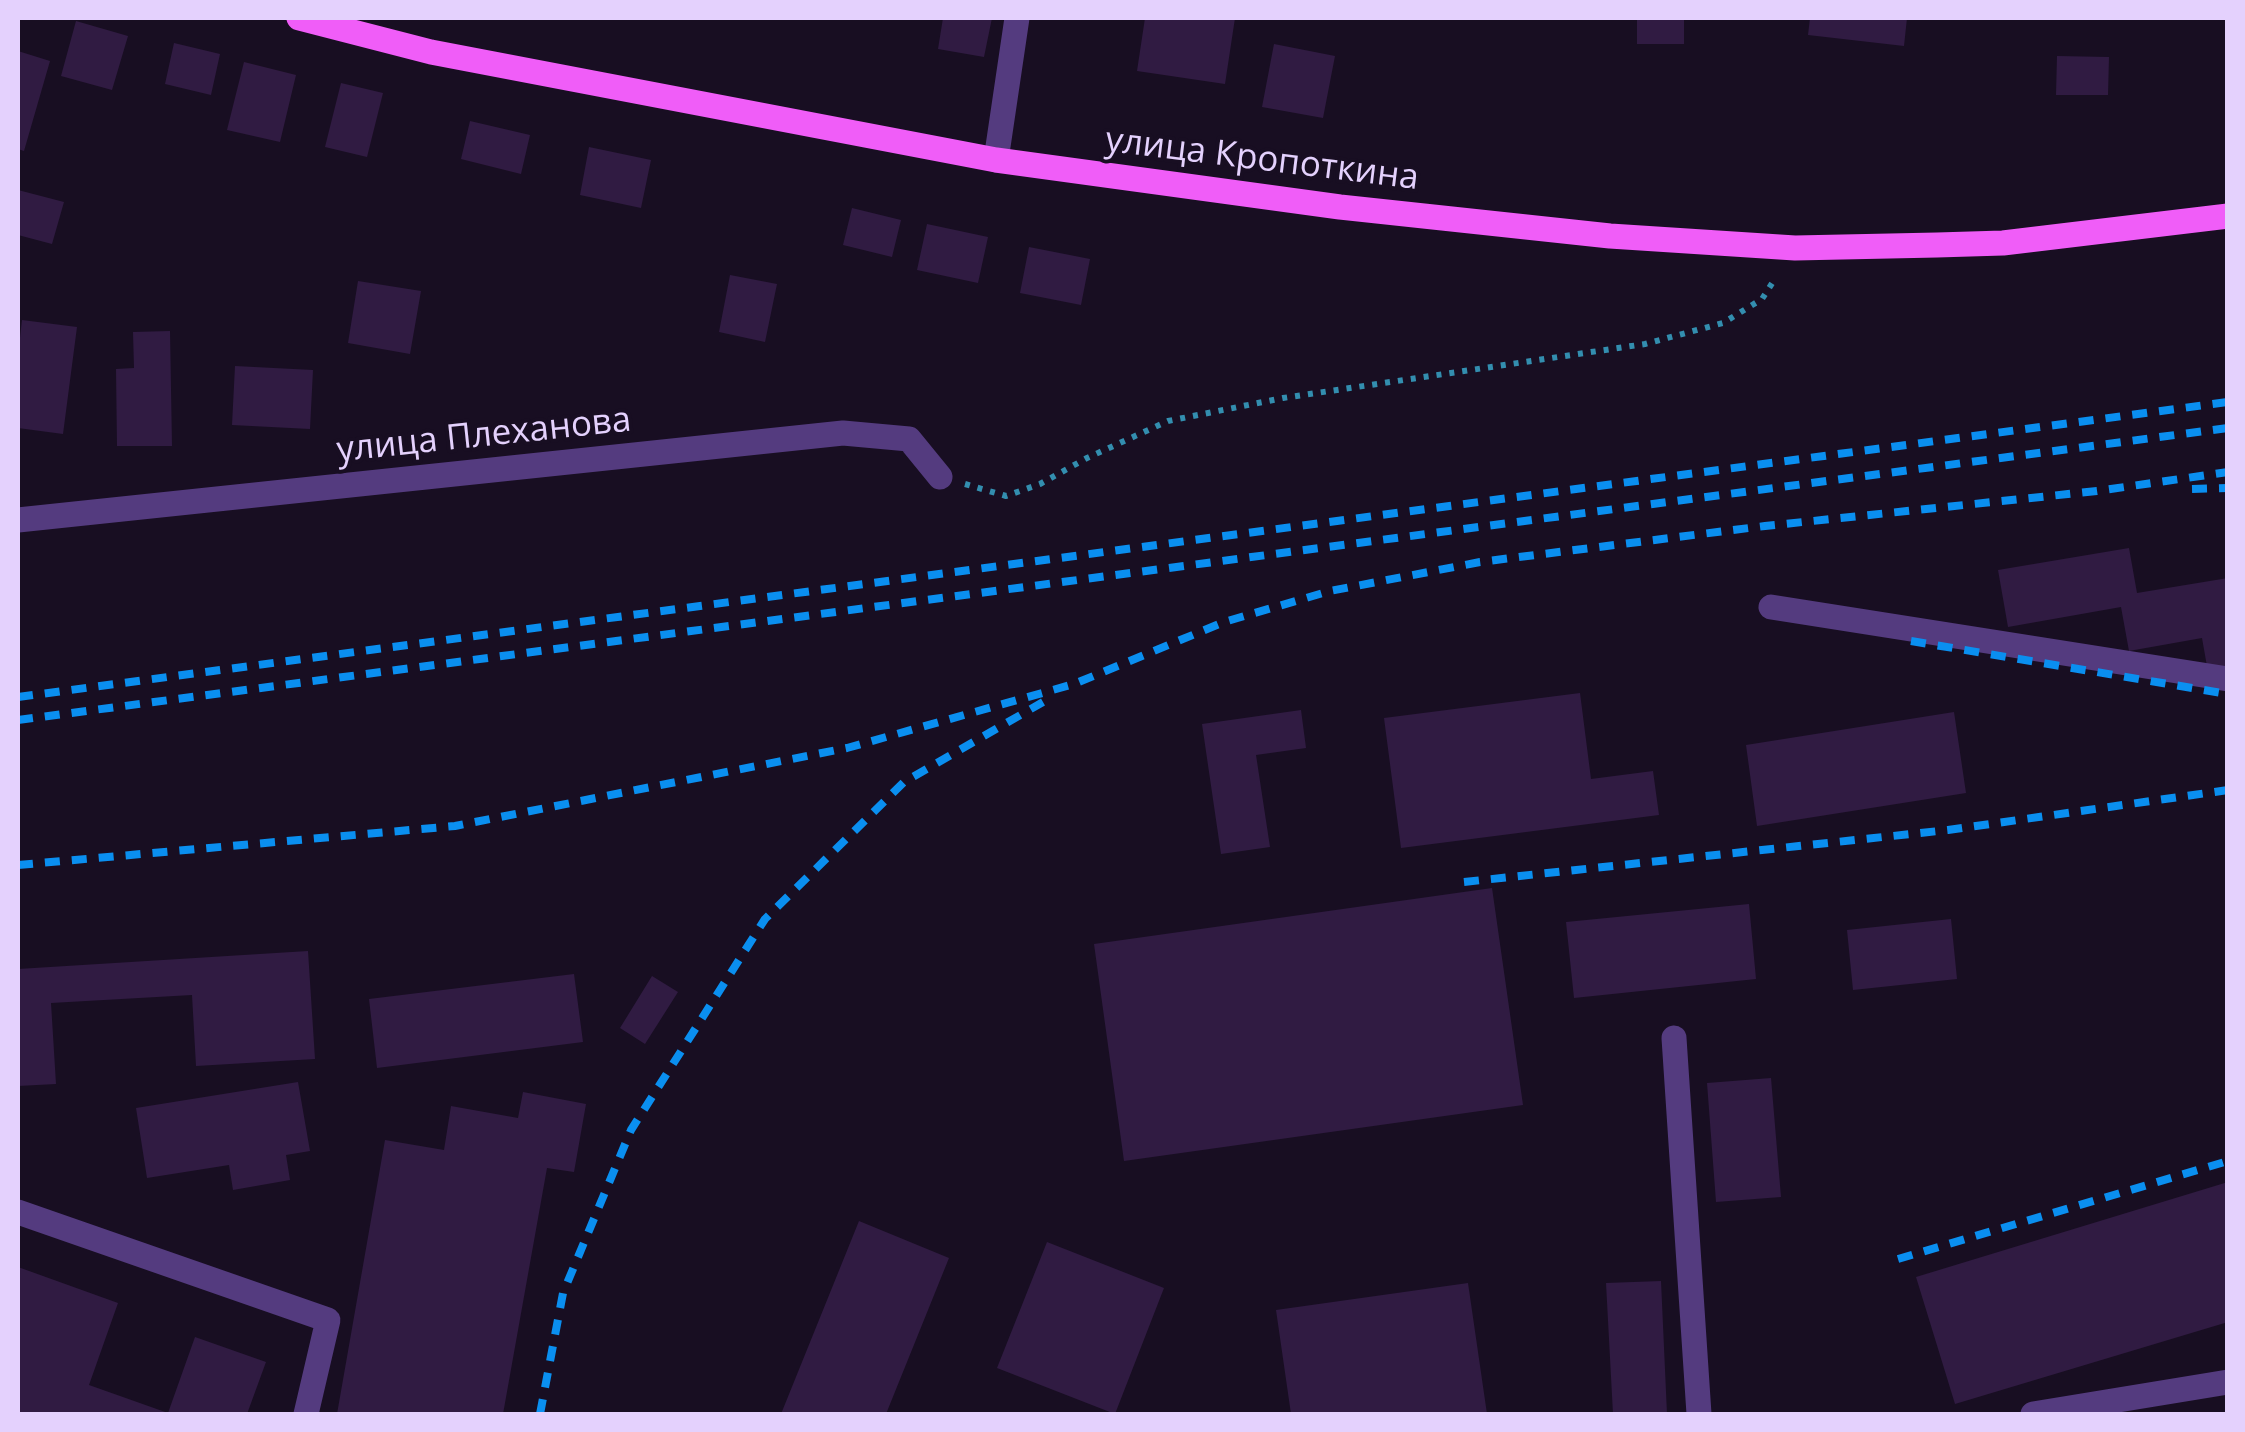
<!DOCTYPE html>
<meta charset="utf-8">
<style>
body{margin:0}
#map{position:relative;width:2245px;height:1432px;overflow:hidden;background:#180e22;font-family:"Open Sans",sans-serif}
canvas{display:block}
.frame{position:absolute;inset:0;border:20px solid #e4d1fd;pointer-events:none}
</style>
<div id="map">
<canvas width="2245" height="1432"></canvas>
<div class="frame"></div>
</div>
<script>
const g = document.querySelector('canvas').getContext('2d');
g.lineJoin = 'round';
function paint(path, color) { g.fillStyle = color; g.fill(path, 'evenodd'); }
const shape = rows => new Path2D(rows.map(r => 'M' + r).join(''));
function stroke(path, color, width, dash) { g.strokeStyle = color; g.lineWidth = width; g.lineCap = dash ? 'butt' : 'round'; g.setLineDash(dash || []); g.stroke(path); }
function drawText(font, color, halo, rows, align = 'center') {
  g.font = font + ' "Open Sans",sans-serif'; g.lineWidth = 8; g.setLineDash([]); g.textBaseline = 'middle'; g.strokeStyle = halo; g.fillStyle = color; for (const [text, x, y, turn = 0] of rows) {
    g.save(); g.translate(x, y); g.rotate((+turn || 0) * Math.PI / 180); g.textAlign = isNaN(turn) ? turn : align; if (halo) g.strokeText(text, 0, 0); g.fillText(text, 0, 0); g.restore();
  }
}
paint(shape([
 [943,18,992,18,984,57,938,49],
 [1145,18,1235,18,1225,84,1137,71],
 [1637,18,1684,18,1684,44,1637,44],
 [1810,18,1907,18,1904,46,1808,35],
 [76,21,128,36,112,90,61,76],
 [174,43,220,54,211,95,165,84],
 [1274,44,1335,56,1323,118,1262,107],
 [18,51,50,61,24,151,18,149],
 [2057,56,2109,57,2108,95,2056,95],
 [244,62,296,75,280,142,227,130],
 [341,83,383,93,367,157,325,147],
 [470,121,530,135,521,174,461,159],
 [589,147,651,160,641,208,580,195],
 [18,190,64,202,52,244,18,235],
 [852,208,901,220,892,257,843,245],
 [927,224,988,237,978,283,917,270],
 [1029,247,1090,259,1081,305,1020,293],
 [730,275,777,284,765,342,719,332],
 [358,281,421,291,410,354,348,343],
 [22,320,77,327,63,434,18,428,18,355],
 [170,331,172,446,117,446,116,369,134,368,133,332],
 [235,366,313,370,310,429,232,425],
 [2129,548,2137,593,2228,578,2228,668,2208,672,2202,638,2129,651,2121,607,2008,627,1998,570],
 [1580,693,1591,779,1653,771,1659,815,1401,848,1384,718],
 [1301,710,1306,748,1256,755,1270,847,1221,854,1202,724],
 [1954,712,1966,793,1757,826,1746,745],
 [1492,888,1523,1105,1124,1161,1094,944],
 [1749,904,1756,979,1574,998,1566,922],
 [1951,919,1957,979,1853,990,1847,930],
 [308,951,315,1059,196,1066,192,995,51,1003,56,1084,18,1086,18,969],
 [574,974,583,1042,377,1068,369,999],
 [652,976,678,992,645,1044,620,1028],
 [1771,1078,1781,1197,1716,1202,1707,1083],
 [298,1082,310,1151,286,1155,290,1180,233,1190,229,1165,147,1178,136,1108],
 [523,1092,586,1104,574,1172,547,1168,503,1414,337,1414,385,1140,444,1150,451,1106,518,1118],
 [2228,1182,2228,1322,1955,1404,1916,1277],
 [859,1221,949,1258,886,1414,781,1414],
 [1047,1242,1164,1288,1115,1414,997,1368],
 [18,1267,118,1303,89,1385,168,1413,195,1337,266,1362,247,1414,18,1414],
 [1661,1281,1667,1414,1613,1414,1606,1283],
 [1468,1283,1487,1414,1291,1414,1276,1310]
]), '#301b42');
stroke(shape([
 [965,484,1006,496,1040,484,1087,458,1168,421,1283,398,1645,344,1723,323,1762,299,1776,277]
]), '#338eaf', 6, [5, 8]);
stroke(shape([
 [996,160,1017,18],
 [18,520,843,433,909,439,940,477],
 [1771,607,2228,679],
 [1674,1038,1699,1414],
 [18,1212,328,1320,306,1414],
 [2033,1414,2228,1382]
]), '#543b7f', 25);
stroke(shape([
 [299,18,431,52,996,160,1340,207,1610,236,1795,248,1937,245,2003,243,2228,216]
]), '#f05df8', 25);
stroke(shape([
 [2192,489,2228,488],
 [1911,641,2228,694],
 [18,697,2228,402],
 [18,720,2228,428],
 [18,865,455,826,847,748,1074,684,1224,622,1330,591,1480,562,1765,526,2097,491,2228,472],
 [1464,882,1948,830,2228,790],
 [1898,1259,2228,1161],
 [540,1414,563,1293,631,1130,765,919,904,782,1043,702]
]), '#0a8ff0', 8, [15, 12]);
drawText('35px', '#e4d1fd', '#180e22', [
 ["улица Кропоткина",1262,160,7],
 ["улица Плеханова",484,436,-6]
]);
</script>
